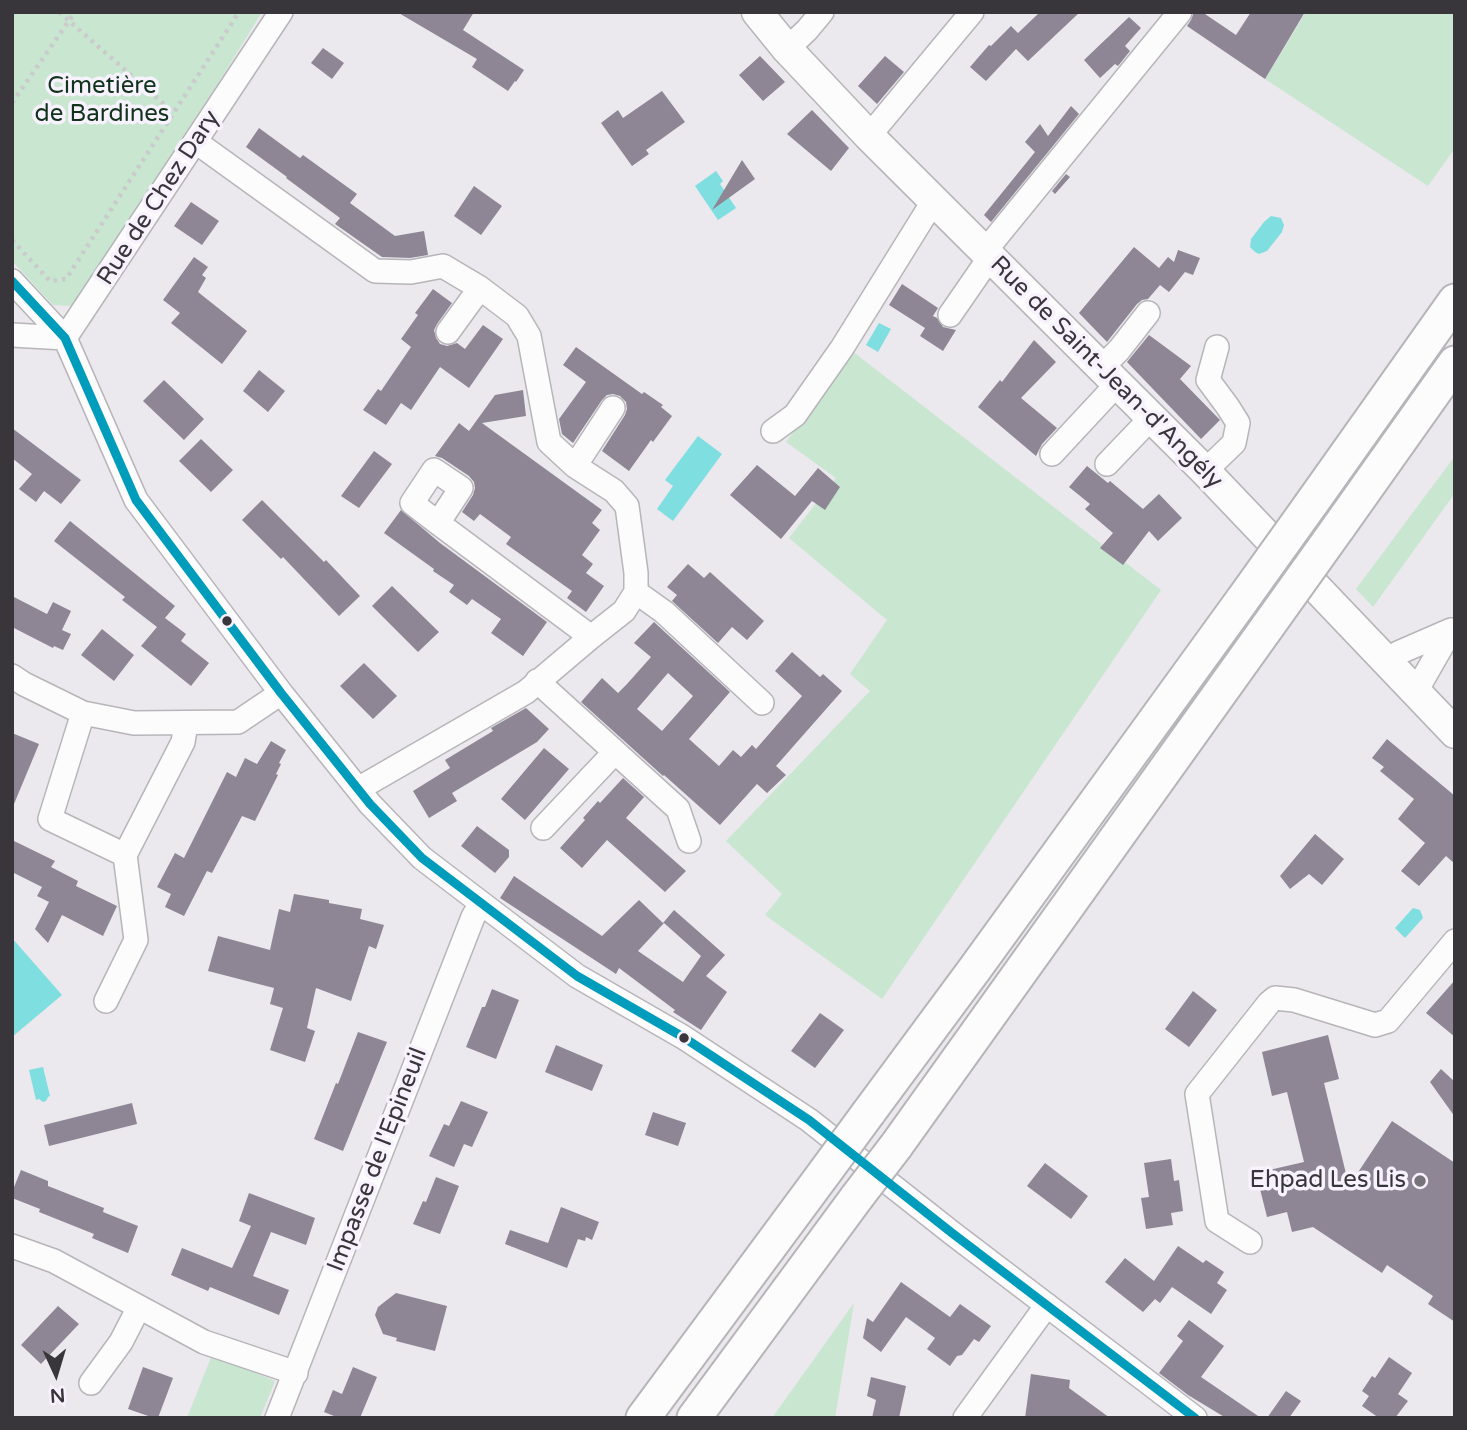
<!DOCTYPE html>
<meta charset="utf-8">
<style>
body{margin:0}
#map{position:relative;width:1467px;height:1430px;overflow:hidden;background:#ebe8ee;font-family:"Varela Round",sans-serif}
canvas{display:block}
.frame{position:absolute;inset:0;border:14px solid #38363a;pointer-events:none}
.north{position:absolute;left:21px;top:1339px;width:70px;height:70px;-webkit-text-stroke:5px #f8f2fe;paint-order:stroke;rotate:176deg;font-size:19px;font-weight:700;line-height:28px;text-align:center;color:#38363a}
.north::after{content:'';display:block;margin:auto;width:24px;height:32px;background:#38363a;clip-path:polygon(50% 0,100% 100%,50% 72%,0 100%)}
</style>
<div id="map">
<canvas width="1467" height="1430"></canvas>
<div class="frame"></div>
<div class="north">N</div>
</div>
<script>
const g = document.querySelector('canvas').getContext('2d');
g.lineJoin = 'round';
function paint(path, color) { g.fillStyle = color; g.fill(path, 'evenodd'); }
const shape = rows => new Path2D(rows.map(r => 'M' + r).join(''));
function stroke(path, color, width, dash) { g.strokeStyle = color; g.lineWidth = width; g.lineCap = dash ? 'butt' : 'round'; g.setLineDash(dash || []); g.stroke(path); }
function drawText(font, color, halo, rows, align = 'center') {
  g.font = font + ' "Varela Round",sans-serif'; g.lineWidth = 7; g.setLineDash([]); g.textBaseline = 'middle'; g.strokeStyle = halo; g.fillStyle = color; for (const [text, x, y, turn = 0] of rows) {
    g.save(); g.translate(x, y); g.rotate((+turn || 0) * Math.PI / 180); g.textAlign = isNaN(turn) ? turn : align; if (halo) g.strokeText(text, 0, 0); g.fillText(text, 0, 0); g.restore();
  }
}
paint(shape([
 [12,12,262,12,217,85,71,306,53,305,12,261],
 [1306,12,1455,12,1455,148,1428,186,1265,79],
 [852,351,1161,590,882,999,765,915,782,894,726,841,870,691,850,674,887,620,789,538,836,478,786,442],
 [1455,456,1455,493,1373,607,1356,589],
 [854,1303,835,1418,772,1418],
 [212,1355,275,1381,260,1418,187,1418]
]), '#c8e6d0');
paint(shape([
 [716,171,723,181,720,184,736,208,718,220,695,186],
 [1271,216,1281,218,1284,225,1282,232,1267,251,1259,254,1255,252,1250,247,1251,239,1264,222],
 [879,323,891,329,878,352,866,345],
 [698,436,722,454,673,521,657,509,673,486,665,480],
 [1413,908,1420,910,1423,918,1405,938,1395,928],
 [12,938,62,995,12,1037],
 [43,1067,50,1096,48,1097,46,1101,43,1102,39,1099,36,1100,29,1070]
]), '#7fdee0');
paint(shape([
 [397,12,474,12,463,30,524,70,516,82,515,81,508,91,472,67,477,59],
 [1040,12,1080,12,1028,61,1016,49,986,81,970,67,989,45,991,46,1011,26,1018,33],
 [1194,12,1202,12,1236,35,1251,12,1305,12,1265,79,1187,26,1191,20],
 [1129,17,1141,28,1125,46,1130,51,1118,66,1115,64,1100,78,1084,60],
 [323,48,344,63,332,79,311,63],
 [760,56,785,82,763,101,739,75],
 [885,56,904,72,877,104,858,86],
 [662,91,685,122,646,150,649,154,632,166,601,123,618,110,623,118],
 [1071,106,1079,114,991,222,984,215,1035,152,1025,142,1040,124,1048,136],
 [812,110,849,148,831,171,787,134],
 [259,128,300,158,303,155,357,194,350,203,395,236,424,231,428,255,410,258,382,257,335,224,340,218,286,178,287,177,246,147],
 [742,160,755,179,712,210],
 [1066,174,1070,177,1055,194,1052,191],
 [474,186,502,206,481,235,454,216],
 [191,202,219,221,202,245,174,226],
 [1134,247,1159,268,1168,257,1174,262,1178,250,1200,258,1193,275,1185,272,1169,292,1160,285,1148,299,1142,300,1137,304,1107,342,1079,313],
 [194,257,208,267,202,275,206,278,198,292,247,331,222,364,171,323,180,313,163,300],
 [902,284,938,308,931,319,933,316,937,318,943,327,956,330,943,351,920,336,925,328,889,305],
 [433,289,452,303,437,324,434,330,436,338,440,344,447,346,457,343,465,349,483,325,503,339,469,388,440,367,411,410,401,403,386,425,363,410,378,389,381,391,411,347,401,339,418,315,415,313],
 [1149,335,1191,366,1180,379,1220,420,1201,439,1127,362],
 [1034,340,1056,362,1021,398,1057,428,1042,444,1036,456,978,407,1000,380,1002,382],
 [576,347,642,394,644,392,663,405,661,407,672,416,653,442,651,440,629,471,602,451,625,415,627,409,626,402,620,396,613,394,607,395,602,400,573,443,562,434,559,419,586,382,563,365],
 [259,370,285,391,268,412,243,391],
 [164,380,204,419,184,440,143,401],
 [523,390,526,416,482,423,602,510,592,523,600,530,582,555,593,564,586,573,604,586,586,612,567,598,572,591,506,544,511,537,480,514,474,521,462,512,473,495,475,488,474,482,469,476,442,458,435,456,459,423,469,431,495,395],
 [12,428,81,480,61,504,44,491,36,502,19,489,32,474,12,458],
 [201,439,233,470,211,492,179,461],
 [374,451,392,464,359,508,341,496],
 [757,465,795,496,818,468,840,487,825,510,812,501,781,539,730,495],
 [1087,466,1108,483,1110,481,1143,509,1159,494,1182,518,1158,541,1149,531,1123,565,1100,548,1113,533,1085,509,1090,504,1069,487],
 [262,500,324,562,326,560,360,596,339,616,283,557,281,559,242,520],
 [401,510,440,543,547,622,523,656,491,633,501,619,472,599,467,605,449,592,454,585,433,571,434,569,384,533],
 [70,521,175,606,165,618,186,634,181,641,209,663,191,686,141,646,157,627,122,600,125,597,54,541],
 [688,564,704,578,710,572,764,621,747,640,732,627,718,643,672,601,677,595,667,587],
 [392,586,439,632,418,652,372,606],
 [12,596,47,614,53,602,71,611,62,630,71,634,63,650,54,646,53,648,12,627],
 [654,622,730,692,689,739,719,766,733,750,741,757,752,745,756,749,802,696,775,671,792,652,820,677,823,674,842,691,776,766,786,775,767,793,757,784,720,825,664,775,663,776,581,702,602,678,618,693,627,684,651,657,634,643],
 [668,673,693,696,662,731,637,709],
 [102,629,134,655,114,681,81,655],
 [364,663,397,696,373,719,340,686],
 [526,708,549,729,537,742,452,793,457,801,429,818,413,791,450,768,445,760,493,731,491,728],
 [12,733,39,744,14,804,12,804],
 [1387,739,1455,796,1455,864,1446,856,1419,886,1401,871,1425,843,1398,819,1414,799,1380,771,1384,767,1372,758],
 [271,741,286,750,279,763,281,764,276,774,278,775,255,821,242,816,212,873,207,871,184,916,165,907,171,894,157,887,175,853,184,858,227,772,236,777,245,758,257,764],
 [544,748,569,769,525,820,501,799],
 [623,778,644,797,626,818,686,871,665,892,607,840,582,868,560,848,585,820,583,818,598,801,600,803],
 [477,826,509,850,509,857,495,873,461,846],
 [1315,834,1344,859,1322,885,1309,874,1290,889,1280,876],
 [12,840,55,861,51,867,78,881,76,886,117,906,103,936,62,915,48,943,35,929,49,902,37,896,42,887,12,872],
 [514,876,602,936,639,900,663,923,674,910,725,955,706,976,727,992,701,1030,673,1012,675,1010,619,968,616,974,500,898],
 [664,923,701,956,683,982,638,951],
 [294,894,329,900,329,903,362,909,360,919,384,925,376,949,369,946,351,1001,316,988,307,1028,315,1031,305,1062,270,1050,283,1008,270,1004,274,988,208,971,218,936,270,950,279,909,290,912],
 [1455,980,1455,1037,1426,1013],
 [492,989,519,1000,496,1059,466,1047,482,1007,485,1007],
 [1193,991,1217,1010,1189,1047,1165,1029],
 [820,1013,844,1030,815,1068,791,1051],
 [358,1032,387,1042,343,1151,314,1139,336,1083,338,1084],
 [1328,1035,1339,1079,1324,1083,1349,1186,1392,1121,1455,1163,1455,1322,1428,1304,1433,1296,1387,1265,1382,1273,1313,1227,1292,1232,1287,1212,1267,1217,1256,1173,1304,1162,1287,1092,1272,1096,1262,1052],
 [556,1045,603,1065,592,1091,545,1072],
 [1441,1069,1455,1082,1455,1117,1430,1082],
 [461,1101,488,1112,472,1147,464,1144,454,1167,429,1156,444,1124,449,1126],
 [132,1103,137,1124,49,1146,44,1125],
 [653,1112,686,1123,678,1146,645,1135],
 [1171,1159,1174,1181,1179,1180,1183,1211,1171,1213,1173,1225,1146,1229,1141,1198,1149,1197,1144,1163],
 [1045,1163,1088,1196,1071,1219,1027,1186],
 [21,1170,48,1181,48,1186,104,1208,103,1212,138,1226,128,1253,92,1238,94,1234,39,1212,40,1209,12,1198,12,1192],
 [436,1177,459,1186,440,1234,413,1224,423,1201,426,1202],
 [249,1193,315,1218,306,1245,271,1232,253,1276,289,1290,279,1315,210,1287,208,1291,171,1275,182,1248,232,1268,251,1226,239,1221],
 [561,1207,599,1222,592,1240,586,1237,585,1241,578,1239,567,1268,505,1244,510,1230,548,1243],
 [1178,1246,1203,1263,1206,1260,1224,1272,1217,1283,1227,1290,1211,1314,1172,1287,1160,1303,1155,1299,1143,1312,1105,1282,1125,1258,1154,1281],
 [901,1282,950,1317,960,1304,991,1326,979,1342,974,1339,962,1355,957,1356,950,1366,927,1349,935,1338,906,1317,881,1352,863,1338,867,1318,873,1322],
 [396,1293,447,1306,435,1351,396,1341,397,1338,383,1334,375,1315,378,1307],
 [58,1306,79,1324,41,1364,21,1345],
 [1189,1320,1224,1346,1201,1377,1261,1418,1226,1418,1188,1395,1159,1373,1183,1341,1177,1336],
 [1389,1357,1412,1373,1398,1394,1408,1401,1395,1418,1379,1418,1362,1406,1369,1396,1362,1391,1372,1376,1375,1378],
 [143,1367,173,1378,158,1418,154,1418,128,1409],
 [353,1367,377,1377,360,1418,339,1418,324,1412,333,1390,342,1394],
 [1031,1374,1070,1380,1069,1388,1110,1418,1025,1418],
 [871,1377,906,1386,899,1418,872,1418,876,1400,867,1396],
 [1286,1391,1301,1401,1289,1418,1267,1418]
]), '#8f8695');
const minor = shape([
 [787,49,807,30,822,12],
 [869,136,972,12],
 [196,142,375,271,411,272,443,266,480,288,517,316,529,336,549,442,575,466,614,491,627,506,636,573,636,592,624,611,591,637,526,692,358,789],
 [985,251,1180,12],
 [12,281,65,338,136,500,281,693,370,804,422,858,577,976,683,1037,809,1120,952,1233,1195,1418],
 [950,315,990,257],
 [448,332,480,288],
 [12,335,65,338],
 [65,338,281,12],
 [1102,367,1119,350,1148,313],
 [773,431,795,415,842,348,934,200],
 [1052,454,1118,383],
 [1107,464,1152,417],
 [575,466,613,408],
 [1205,471,1234,443,1238,423,1228,407,1208,380,1217,347],
 [438,523,461,488,434,470,412,503,438,523,571,622,591,637],
 [636,592,664,612,762,703],
 [1387,663,1398,653,1451,630],
 [12,676,24,684,83,713,134,723,238,722,281,693],
 [537,681,678,809,689,841],
 [1415,693,1451,630],
 [83,713,50,819,125,855,183,742,186,724],
 [543,828,615,752],
 [106,1001,136,940,125,855],
 [1250,1242,1217,1221,1197,1094,1269,1003,1275,998,1294,1000,1375,1025,1388,1021,1455,941],
 [12,1246,54,1261,204,1342,296,1373],
 [91,1383,121,1342,139,1307],
 [277,1418,473,917,481,903],
 [965,1418,1047,1305]
]);
const major = shape([
 [757,12,787,49,869,136,1205,471,1455,733]
]);
const highway = shape([
 [1311,504,1455,301],
 [1338,528,1455,363],
 [869,1112,974,970,1243,599],
 [896,1146,1268,626],
 [643,1418,825,1172],
 [694,1418,857,1197]
]);
stroke(minor, '#b7b5b9', 26);
stroke(major, '#b7b5b9', 33);
stroke(highway, '#b7b5b9', 37);
stroke(shape([
 [59,12,174,113],
 [12,103,75,12],
 [12,240,50,281,66,279,239,12]
]), '#cbcacd', 4.5, [3.5, 5]);
stroke(minor, '#fcfcfc', 23);
stroke(major, '#fcfcfc', 30);
stroke(highway, '#fcfcfc', 33);
const highwayBridge = shape([
 [1243,599,1311,504],
 [1268,626,1338,528],
 [825,1172,869,1112],
 [857,1197,896,1146]
]);
stroke(highwayBridge, '#b7b5b9', 37, []);
stroke(highwayBridge, '#fcfcfc', 33);
stroke(shape([
 [12,281,65,338,136,500,281,693,370,804,422,858,577,976,683,1037,809,1120,952,1233,1195,1418]
]), '#009cbb', 9);
for (const [x, y, r, color] of [
 [227,621,6,"#38363a"],
 [684,1038,6,"#38363a"],
 [1420,1181,7,"#777479"]
]) { const dot = new Path2D(); dot.arc(x, y, r, 0, 2 * Math.PI); g.fillStyle = color; g.fill(dot); stroke(dot, '#f8f2fe', 2.5); }
drawText('24px', '#11331b', '#f8f2fe', [
 ["Cimetière",102,87],
 ["de Bardines",102,115]
]);
drawText('24px', '#38363a', '#f8f2fe', [
 ["Rue de Chez Dary",159,198,-57],
 ["Rue de Saint-Jean-d'Angély",1106,373,45],
 ["Impasse de l'Epineuil",378,1160,-69]
]);
drawText('24px', '#38363a', '#f8f2fe', [
 ["Ehpad Les Lis",1406,1181]
], 'right');
</script>
